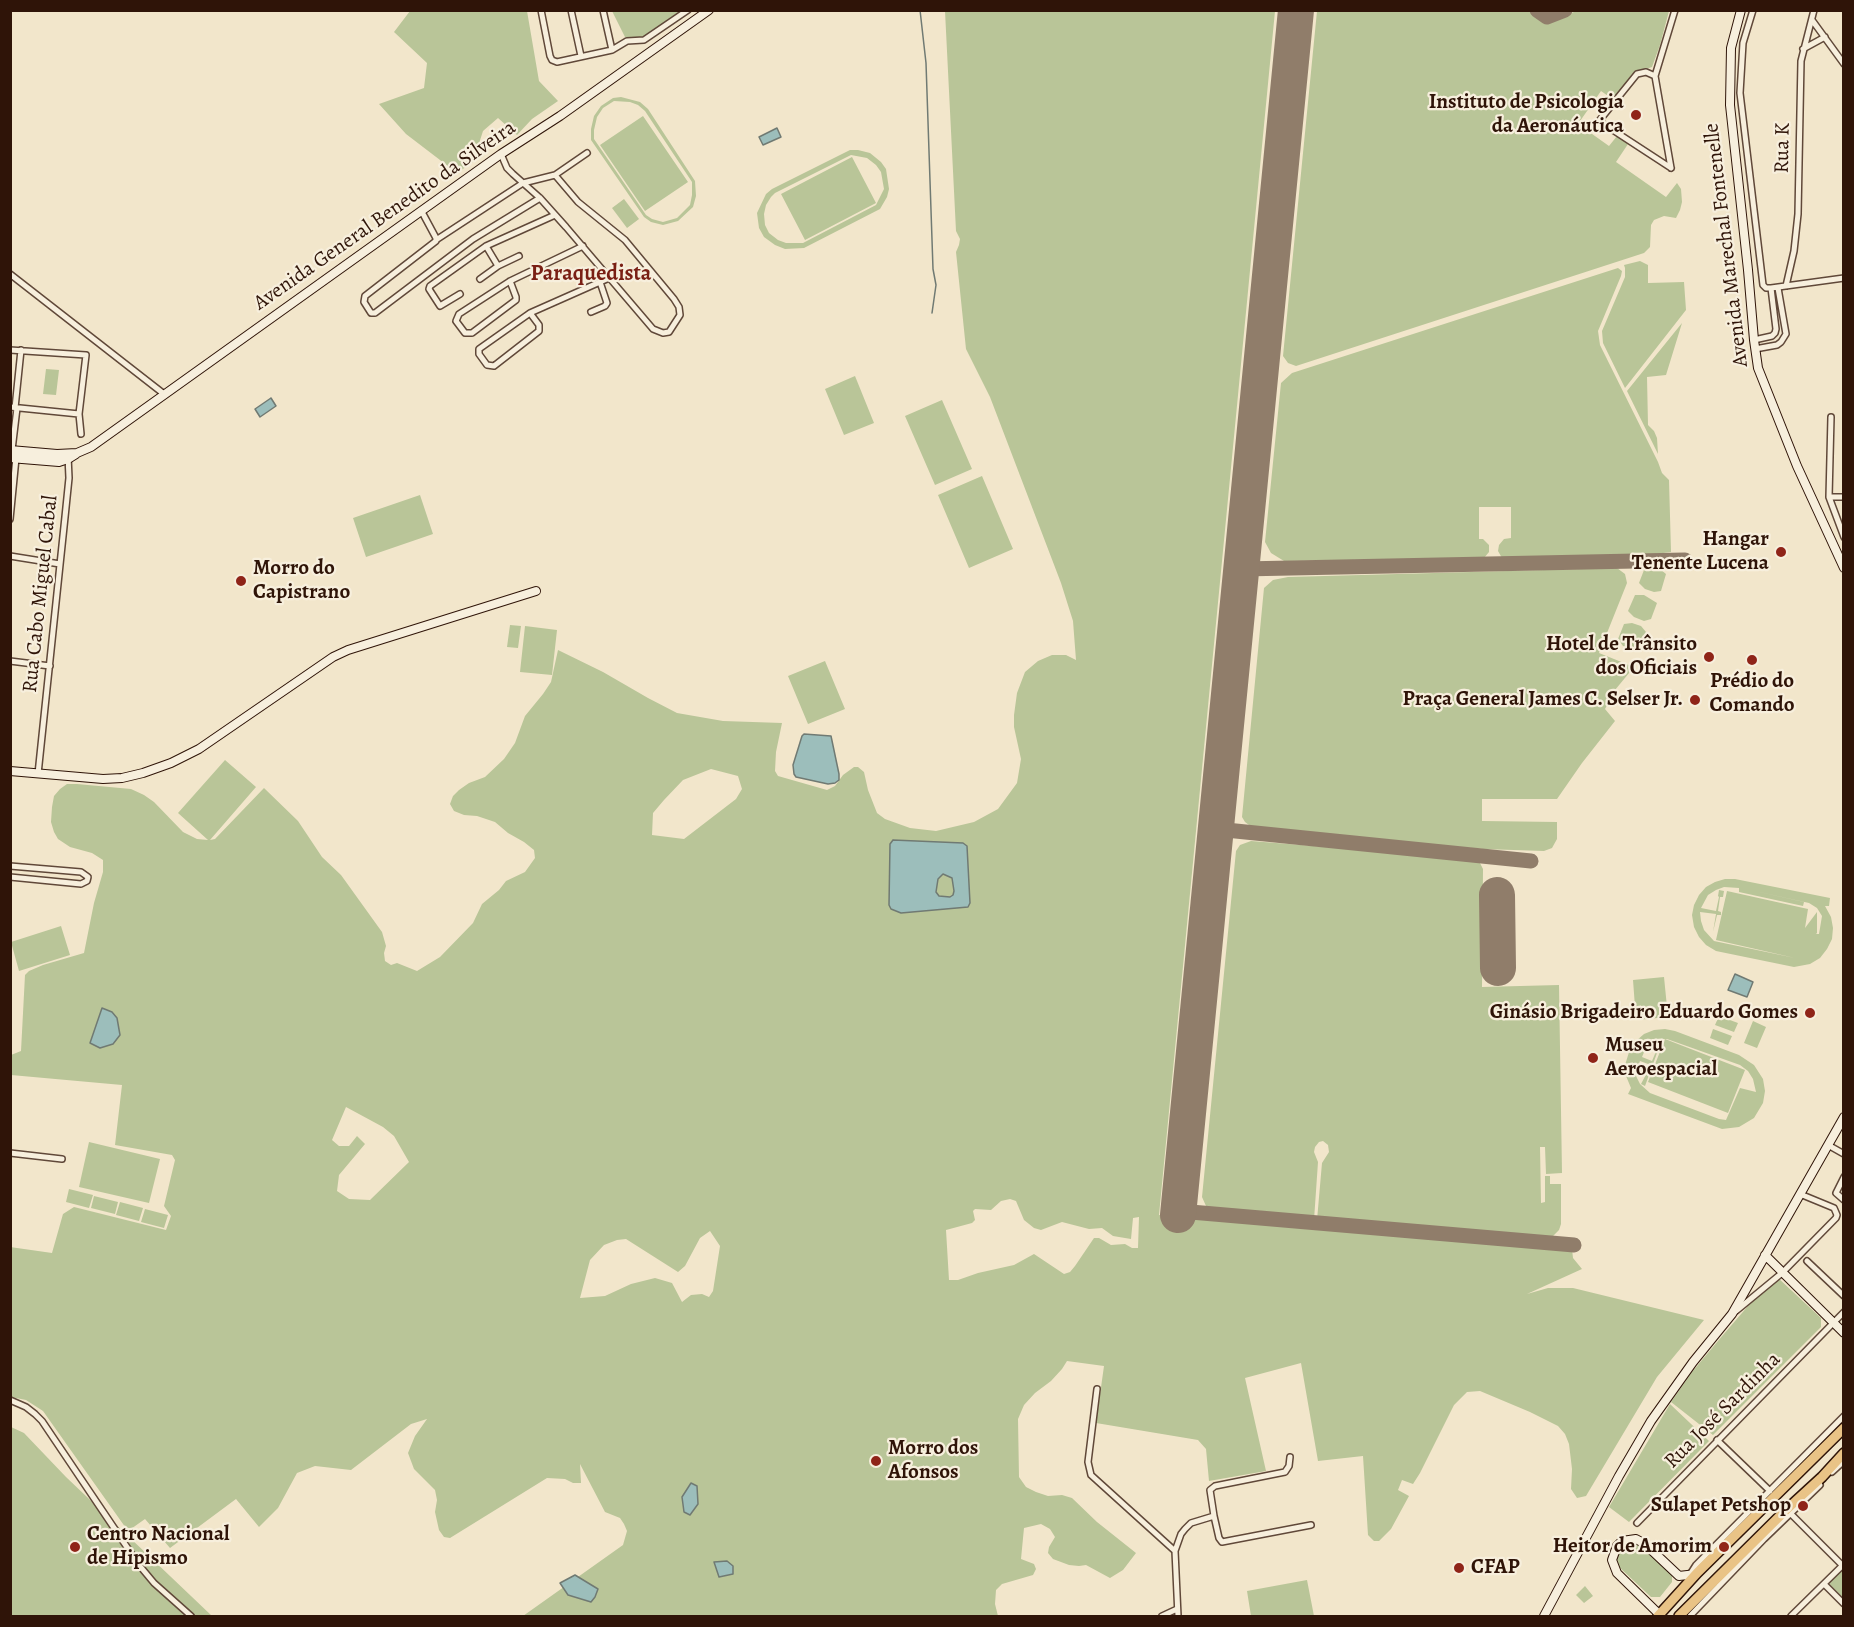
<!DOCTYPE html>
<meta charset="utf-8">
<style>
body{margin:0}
#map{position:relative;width:1854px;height:1627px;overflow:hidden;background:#f2e6cb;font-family:Alegreya,serif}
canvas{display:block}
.frame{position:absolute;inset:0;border:12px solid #2f1408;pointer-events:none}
</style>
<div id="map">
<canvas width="1854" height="1627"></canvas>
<div class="frame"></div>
</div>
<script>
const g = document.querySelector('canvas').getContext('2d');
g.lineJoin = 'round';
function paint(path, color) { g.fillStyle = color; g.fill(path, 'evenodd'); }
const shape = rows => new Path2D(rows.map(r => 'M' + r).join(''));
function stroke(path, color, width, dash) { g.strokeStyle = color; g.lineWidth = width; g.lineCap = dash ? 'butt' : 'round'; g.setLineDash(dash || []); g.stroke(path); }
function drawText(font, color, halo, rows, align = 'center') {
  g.font = font + ' Alegreya,serif'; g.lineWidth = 4.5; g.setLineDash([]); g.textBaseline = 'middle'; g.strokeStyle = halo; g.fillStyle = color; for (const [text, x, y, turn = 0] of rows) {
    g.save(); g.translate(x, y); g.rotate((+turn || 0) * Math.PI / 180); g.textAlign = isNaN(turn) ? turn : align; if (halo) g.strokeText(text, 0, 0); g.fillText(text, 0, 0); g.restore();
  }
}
paint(shape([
 [1532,10,1538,17,1545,20,1556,18,1577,11,1669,11,1660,45,1652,67,1632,74,1614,100,1601,91,1578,124,1609,146,1617,136,1628,144,1616,162,1666,197,1677,183,1681,189,1682,202,1680,210,1676,218,1664,216,1654,220,1651,225,1650,247,1644,253,1296,366,1288,363,1283,356,1317,11],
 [410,11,527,11,539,81,558,101,532,119,517,135,498,118,483,131,473,162,457,173,406,134,379,104,424,88,427,63,394,32],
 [612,11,681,11,647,35,638,38,625,37],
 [945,11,1275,11,1159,1215,1572,1249,1573,1258,1582,1269,1527,1294,1548,1288,1573,1288,1704,1320,1657,1377,1586,1496,1577,1498,1571,1489,1572,1469,1569,1444,1565,1434,1558,1426,1530,1412,1480,1391,1467,1392,1454,1405,1420,1473,1413,1484,1402,1480,1398,1490,1409,1496,1391,1529,1379,1541,1374,1541,1368,1535,1363,1456,1318,1461,1301,1363,1245,1378,1266,1471,1209,1481,1206,1449,1198,1440,1096,1423,1104,1366,1067,1361,1062,1369,1051,1381,1035,1393,1024,1405,1018,1419,1019,1477,1026,1487,1036,1492,1048,1496,1062,1495,1072,1498,1097,1522,1136,1553,1123,1570,1110,1578,1086,1565,1079,1566,1069,1565,1053,1559,1048,1553,1049,1547,1055,1537,1050,1529,1041,1524,1024,1528,1021,1559,1034,1564,1036,1569,1033,1575,1002,1584,996,1590,995,1604,998,1616,523,1616,623,1545,627,1531,624,1524,620,1518,605,1512,580,1464,581,1483,573,1483,565,1479,547,1478,450,1538,444,1537,439,1530,435,1512,437,1500,435,1490,414,1469,408,1453,415,1436,427,1419,411,1424,351,1470,315,1466,297,1473,278,1508,259,1527,236,1499,170,1548,145,1519,128,1531,43,1411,26,1400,11,1397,10,1247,52,1253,63,1214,74,1207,166,1230,171,1216,164,1206,175,1160,172,1155,115,1145,122,1085,11,1075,11,1055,21,1051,25,975,29,971,43,965,84,953,94,903,103,872,103,860,92,853,70,847,58,839,54,832,51,822,52,807,54,796,60,789,67,784,77,784,131,789,144,795,154,802,183,832,197,839,208,840,178,813,225,760,256,787,210,840,215,839,264,788,298,821,322,857,341,875,382,932,386,946,384,953,385,961,391,965,397,963,417,971,440,957,473,923,482,904,499,890,506,881,525,872,535,858,534,850,524,842,508,833,495,822,477,816,464,815,454,811,450,804,453,796,459,790,469,783,485,777,504,759,515,743,525,716,543,694,551,682,558,650,603,672,648,698,677,713,723,721,782,723,776,752,775,771,778,776,827,790,835,786,843,775,854,767,858,767,864,772,868,790,877,813,885,819,910,828,936,831,974,822,998,809,1017,783,1021,759,1014,727,1014,715,1017,693,1025,672,1038,661,1052,655,1066,655,1076,660,1073,621,1061,583,990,397,966,349,956,252,959,245,960,239,956,231],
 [711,769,738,776,742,789,736,799,684,839,652,835,653,813,664,800,683,780],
 [346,1107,383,1127,394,1136,409,1162,370,1200,349,1199,337,1191,339,1175,365,1144,357,1136,349,1146,339,1146,332,1140],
 [1010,1199,1016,1201,1024,1220,1034,1228,1041,1230,1062,1222,1089,1229,1102,1228,1113,1236,1131,1239,1133,1218,1139,1217,1138,1248,1132,1248,1125,1244,1111,1245,1099,1238,1094,1238,1075,1266,1070,1272,1064,1274,1034,1254,1014,1265,978,1273,958,1280,949,1280,946,1230,972,1223,975,1220,973,1211,975,1209,991,1210,1001,1201],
 [710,1231,720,1246,713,1291,709,1297,702,1294,691,1295,682,1302,672,1283,655,1278,631,1284,605,1296,580,1298,590,1260,604,1245,617,1240,626,1239,678,1272,685,1266,700,1238],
 [621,97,640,102,648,109,695,181,696,196,693,207,678,221,663,225,651,222,644,217,591,140,591,129,594,116,601,106,613,98],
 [614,101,630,102,638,105,645,111,692,182,692,195,690,205,677,218,663,222,652,219,646,215,594,139,594,130,597,117,603,108],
 [643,116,688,182,645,211,600,145],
 [850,150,858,150,870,153,881,162,886,169,889,189,887,197,880,209,804,248,785,249,775,245,764,237,759,228,757,213,766,194,772,189],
 [851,155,867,158,876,165,881,172,884,189,876,205,803,243,786,243,778,240,769,233,765,225,764,214,766,205,771,197,775,193],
 [852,157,876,203,805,240,781,194],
 [624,199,639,219,627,228,612,208],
 [1640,261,1648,265,1648,283,1684,282,1686,310,1625,388,1603,343,1602,331,1625,277,1625,268,1624,265],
 [1618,268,1622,271,1621,276,1598,331,1600,345,1658,462,1662,473,1669,480,1671,552,1639,556,1502,558,1498,551,1499,545,1504,539,1511,538,1511,507,1479,507,1479,539,1483,539,1489,545,1489,552,1484,558,1284,561,1271,553,1265,542,1281,383,1292,373],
 [1682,323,1666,375,1647,377,1648,425,1654,431,1657,438,1658,454,1627,391],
 [46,369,59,370,56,395,43,394],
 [855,376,874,423,844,435,825,389],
 [942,400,972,469,935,485,905,416],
 [982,476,1013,549,969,568,938,495],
 [420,495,433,534,366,557,353,518],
 [1650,566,1660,569,1666,574,1661,591,1654,592,1645,589,1639,583,1644,570],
 [1617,568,1625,574,1627,583,1599,653,1634,667,1615,690,1605,709,1615,721,1582,763,1557,799,1482,799,1482,821,1557,822,1557,839,1552,848,1544,851,1483,849,1253,828,1245,822,1242,817,1264,588,1273,580,1288,577],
 [1635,595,1644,595,1657,603,1651,619,1644,621,1634,617,1628,611],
 [1632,623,1641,626,1646,632,1639,648,1631,649,1623,646,1618,639,1624,624],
 [510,625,521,626,518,648,507,647],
 [525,626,557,630,552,675,520,672],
 [825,661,845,709,808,724,788,676],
 [1251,841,1476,859,1480,863,1483,869,1482,987,1559,985,1562,1173,1546,1174,1545,1147,1540,1147,1541,1203,1545,1202,1545,1176,1550,1176,1550,1184,1561,1184,1561,1224,1559,1230,1552,1237,1317,1220,1322,1163,1329,1152,1328,1145,1323,1141,1319,1142,1315,1147,1314,1152,1318,1162,1314,1220,1214,1210,1206,1206,1202,1197,1236,851,1240,845],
 [1725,879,1735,879,1830,898,1829,906,1825,906,1831,917,1833,928,1832,939,1827,949,1820,958,1810,964,1794,967,1716,951,1706,945,1699,937,1694,927,1692,915,1694,905,1699,895,1706,887,1715,882],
 [1724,887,1739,888,1739,892,1803,906,1804,902,1746,889,1809,903,1817,908,1822,916,1819,934,1816,934,1817,933,1817,912,1805,928,1808,909,1727,891,1716,940,1795,958,1714,941,1704,930,1701,921,1700,912,1716,914,1713,932,1717,915,1721,915,1721,912,1718,911,1720,897,1723,897,1724,891,1719,890,1718,896,1719,897,1716,911,1701,908,1708,895,1716,890],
 [61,926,70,955,19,971,11,942],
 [1664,977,1668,1017,1636,1020,1633,980],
 [1719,1016,1738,1023,1734,1032,1715,1025],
 [1753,1021,1766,1027,1757,1048,1744,1043],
 [1665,1029,1675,1031,1739,1055,1754,1065,1763,1079,1765,1091,1763,1103,1754,1118,1739,1127,1722,1129,1628,1094,1631,1088,1626,1076,1625,1065,1630,1049,1636,1041,1644,1034,1654,1030],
 [1657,1039,1665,1039,1648,1082,1728,1113,1745,1070,1665,1039,1667,1039,1740,1065,1748,1071,1753,1079,1756,1092,1740,1088,1726,1120,1719,1119,1650,1093,1640,1084,1636,1076,1636,1071,1640,1061,1651,1065,1641,1084,1645,1086,1661,1042,1660,1042,1652,1061,1642,1057,1648,1043],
 [1713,1029,1732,1036,1728,1045,1710,1038],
 [89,1142,160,1159,149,1203,79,1187],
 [69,1189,93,1195,89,1208,66,1202],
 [94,1196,118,1202,115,1214,91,1208],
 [120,1202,143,1208,139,1221,116,1215],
 [145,1209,168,1215,164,1228,141,1222],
 [1777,1277,1821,1318,1821,1327,1713,1435,1671,1402,1692,1372,1723,1335,1748,1306],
 [1670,1404,1709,1441,1629,1522,1609,1507],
 [11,1427,24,1433,66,1477,212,1616,11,1616],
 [1631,1543,1642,1547,1672,1575,1672,1582,1660,1597,1651,1597,1618,1566,1617,1561,1618,1553,1626,1544],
 [1843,1568,1843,1598,1828,1583],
 [1307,1580,1314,1616,1251,1616,1247,1591],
 [1585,1586,1593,1596,1584,1603,1576,1595]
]), '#b9c598');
const water = shape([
 [777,128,781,137,763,145,759,137,777,128],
 [271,398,276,406,260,417,255,409,271,398],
 [804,734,831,736,839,774,839,780,835,783,828,784,796,777,794,774,793,765,802,736,804,734],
 [893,840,963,843,967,846,970,903,968,907,901,913,891,909,889,905,890,844,893,840],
 [943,874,952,878,954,891,953,895,950,897,939,896,936,892,938,879,943,874],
 [1735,974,1753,982,1747,997,1728,990,1735,974],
 [102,1008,112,1012,117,1018,120,1035,113,1044,100,1048,90,1043,102,1008],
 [691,1483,697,1486,698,1504,690,1515,684,1512,682,1497,691,1483],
 [727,1561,733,1566,733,1574,719,1577,714,1562,727,1561],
 [575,1575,598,1589,595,1597,591,1602,568,1595,560,1583,575,1575]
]);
paint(water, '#9cbebb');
stroke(water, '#707a73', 1.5);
stroke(shape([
 [920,10,926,63,933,269,936,285,932,313]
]), '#707a73', 1.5);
stroke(shape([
 [1537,10,1547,17,1565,10],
 [1242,569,1685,560],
 [1216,829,1531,861],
 [1179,1211,1574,1245]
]), '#907d6a', 15);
stroke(shape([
 [1497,895,1498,968],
 [1178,1215,1296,10]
]), '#907d6a', 36);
const street = shape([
 [541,10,550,56,552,60,557,62,612,50,627,41,644,40,688,10],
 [571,10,581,56],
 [603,10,612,50],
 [1753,10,1743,43,1740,93,1763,285,1766,288,1771,288,1844,278],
 [1812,20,1844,64],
 [1803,49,1825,37],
 [1655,76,1646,72,1637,74,1599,121,1671,168],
 [501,154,507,168,513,174,540,198,566,227,653,329,663,333,669,332,680,315,679,307,674,299,625,240,578,202,555,175],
 [1671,168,1655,76,1675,10],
 [422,212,436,238,436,241,365,296,364,302,371,313,375,313,473,239,540,198],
 [436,240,523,183,555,175,587,153],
 [486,246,498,266],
 [10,274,164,394],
 [480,279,498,266,519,256],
 [510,281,516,297,516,300,472,333,465,333,456,321,459,314,510,281,583,246],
 [1786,286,1794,251,1798,214,1801,61,1814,10],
 [460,294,440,306,429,289,430,286,486,246,555,215],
 [591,312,605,306,607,303,600,282],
 [530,313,539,325,539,331,494,366,487,365,479,354,479,349,530,313,609,278],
 [1754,340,1772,336,1775,333,1776,329,1771,288],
 [1755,349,1777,345,1781,342,1786,334,1778,288],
 [10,350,86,355,79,414,81,434],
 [10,407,79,414],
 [15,408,21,350],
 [1831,417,1829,497,1844,537],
 [12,450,17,408],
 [1829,497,1844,497],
 [10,519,16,458],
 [10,556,60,564],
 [10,661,50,666],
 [38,774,65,517,69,478,68,456],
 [10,866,81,872,88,877,87,881,81,884,10,877],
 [1828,1145,1844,1154],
 [10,1153,62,1159],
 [1844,1177,1836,1193,1844,1200],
 [1807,1261,1844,1296],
 [1736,1311,1782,1273,1836,1218,1837,1215,1834,1208,1800,1194],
 [1097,1389,1088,1462,1091,1475,1175,1551],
 [10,1400,26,1407,35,1414,42,1421,139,1565,154,1583,191,1616],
 [1717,1440,1770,1491],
 [1832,1472,1844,1461],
 [1790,1513,1842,1565],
 [1214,1516,1219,1538,1222,1542,1311,1525],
 [1637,1523,1844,1312],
 [1689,1576,1696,1565,1844,1416],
 [1824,1584,1844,1604],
 [1162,1616,1177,1609],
 [1178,1616,1175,1551,1181,1534,1185,1529,1191,1523,1214,1516,1210,1490,1215,1486,1285,1472,1289,1466,1290,1457],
 [1690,1616,1764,1539,1820,1485],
 [1791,1616,1844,1564]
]);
const secondary = shape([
 [1741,10,1731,48,1730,105,1748,270,1754,340,1758,368,1797,466,1844,568],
 [10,450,57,454,77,453,91,447,501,154,560,116,709,10],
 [10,458,59,462,68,459,76,454],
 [10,771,103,779,122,778,143,773,171,763,199,749,333,657,348,650,536,591],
 [1765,1255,1844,1333],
 [1544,1616,1619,1476,1651,1421,1693,1362,1732,1314,1844,1117],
 [1661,1616,1617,1573,1612,1560,1617,1546,1622,1541,1636,1539,1645,1544,1679,1576,1696,1574]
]);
const primary = shape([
 [1658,1616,1697,1573,1844,1428],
 [1679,1616,1786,1510,1822,1477,1844,1453]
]);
stroke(street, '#604839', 8);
stroke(secondary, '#2f1408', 10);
stroke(primary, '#2f1408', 12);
stroke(street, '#f7efdd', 5);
stroke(secondary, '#f7efdd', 8);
stroke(primary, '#e9c386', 9);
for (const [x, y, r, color] of [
 [1636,115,6,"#8f2418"],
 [1781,552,6,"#8f2418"],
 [241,581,6,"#8f2418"],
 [1709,657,6,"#8f2418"],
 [1752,660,6,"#8f2418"],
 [1695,700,6,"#8f2418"],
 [1810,1013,6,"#8f2418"],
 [1593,1058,6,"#8f2418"],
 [876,1461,6,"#8f2418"],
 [1803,1506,6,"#8f2418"],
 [75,1547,6,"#8f2418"],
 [1724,1547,6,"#8f2418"],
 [1459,1568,6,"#8f2418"]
]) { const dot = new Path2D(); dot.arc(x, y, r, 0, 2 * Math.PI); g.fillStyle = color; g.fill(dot); stroke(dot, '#f7efdd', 2); }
drawText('bold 21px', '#2f1408', '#f7efdd', [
 ["Instituto de Psicologia",1624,103],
 ["da Aeronáutica",1624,127],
 ["Hangar",1769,540],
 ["Tenente Lucena",1769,564],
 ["Morro do",253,569,"left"],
 ["Capistrano",253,593,"left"],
 ["Hotel de Trânsito",1697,645],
 ["dos Oficiais",1697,669],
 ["Prédio do",1752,682,"center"],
 ["Comando",1752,706,"center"],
 ["Praça General James C. Selser Jr.",1683,700],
 ["Ginásio Brigadeiro Eduardo Gomes",1798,1013],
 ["Museu",1605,1046,"left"],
 ["Aeroespacial",1605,1070,"left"],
 ["Morro dos",888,1449,"left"],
 ["Afonsos",888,1473,"left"],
 ["Sulapet Petshop",1791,1506],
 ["Centro Nacional",87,1535,"left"],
 ["de Hipismo",87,1559,"left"],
 ["Heitor de Amorim",1712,1547],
 ["CFAP",1471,1568,"left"]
], 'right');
drawText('21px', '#2f1408', '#f7efdd', [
 ["Rua K",1783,148,-89],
 ["Avenida General Benedito da Silveira",385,216,-35],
 ["Avenida Marechal Fontenelle",1727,245,-97],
 ["Rua Cabo Miguel Cabal",41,594,-84],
 ["Rua José Sardinha",1723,1411,-45]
]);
drawText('bold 22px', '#7a1f14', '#f7efdd', [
 ["Paraquedista",591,275]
]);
</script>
